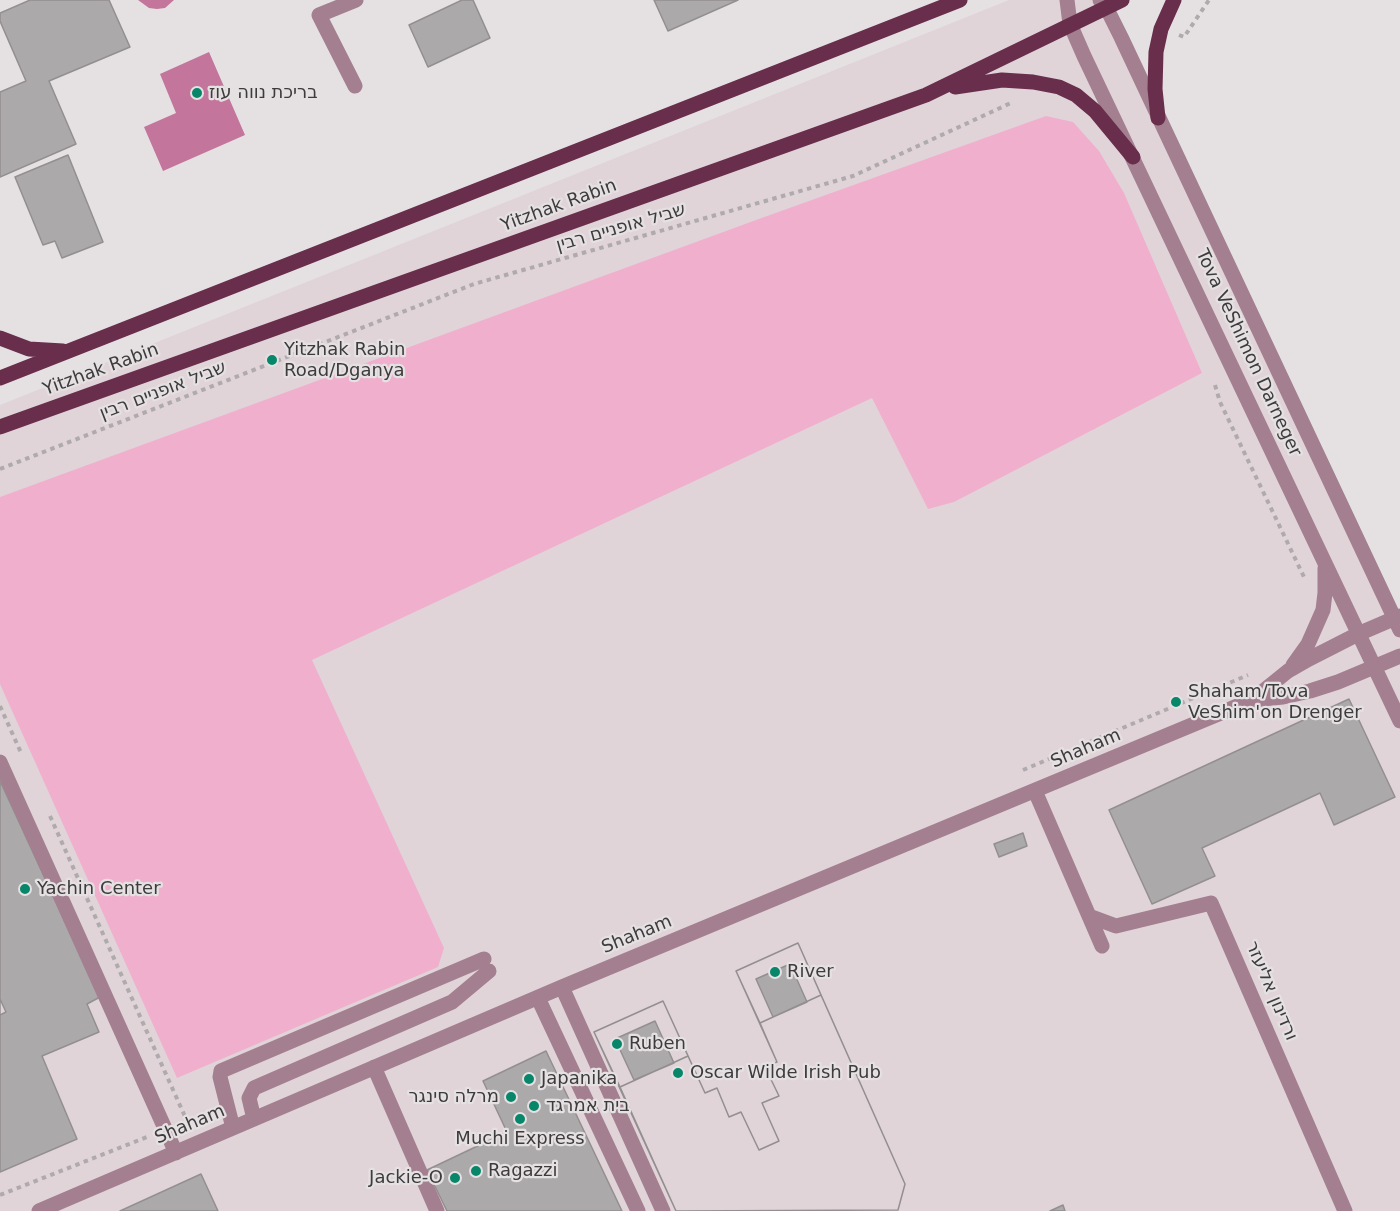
<!DOCTYPE html>
<meta charset="utf-8">
<style>
body{margin:0}
canvas{display:block;background:#e5e1e3}
</style>
<canvas width="1400" height="1211"></canvas>
<script>
const g = document.querySelector('canvas').getContext('2d');
g.lineJoin = 'round';
function paint(path, color) { g.fillStyle = color; g.fill(path, 'evenodd'); }
const shape = rows => new Path2D(rows.map(r => 'M' + r).join(''));
function stroke(path, color, width, dash) { g.strokeStyle = color; g.lineWidth = width; g.lineCap = dash ? 'butt' : 'round'; g.setLineDash(dash || []); g.stroke(path); }
function drawText(font, color, halo, rows, align = 'center') {
  g.font = font + ' "DejaVu Sans",Heebo,sans-serif'; g.lineWidth = 4.5; g.setLineDash([]); g.textBaseline = 'middle'; g.strokeStyle = halo; g.fillStyle = color; for (const [text, x, y, turn = 0] of rows) {
    g.save(); g.translate(x, y); g.rotate((+turn || 0) * Math.PI / 180); g.textAlign = isNaN(turn) ? turn : align; if (halo) g.strokeText(text, 0, 0); g.fillText(text, 0, 0); g.restore();
  }
}
paint(shape([
 [1009,0,1104,0,1400,633,1400,1211,0,1211,0,405]
]), '#e0d4d9');
paint(shape([
 [1046,116,1073,122,1099,151,1124,193,1202,373,954,502,928,509,872,398,312,660,444,948,438,967,177,1078,0,684,0,497,756,220]
]), '#f0b0cd');
paint(shape([
 [138,0,174,0,165,8,157,9,149,8],
 [209,52,245,135,163,171,144,127,176,113,160,74]
]), '#c3759b');
const building = shape([
 [30,0,109,0,130,47,49,81,76,144,0,177,0,92,26,81,0,21,0,13,30,0],
 [462,0,473,0,490,38,428,67,409,25,462,0],
 [654,0,738,0,668,31,654,0],
 [68,155,103,242,62,258,55,241,43,245,15,177,68,155],
 [1349,699,1395,797,1334,825,1320,793,1202,848,1215,876,1152,904,1109,810,1349,699],
 [0,781,100,997,87,1004,99,1032,42,1056,77,1139,0,1172,0,781],
 [1023,833,1027,846,999,857,994,844,1023,833],
 [798,943,905,1184,898,1210,676,1211,594,1032,663,1001,705,1093,717,1088,729,1117,741,1112,759,1150,779,1141,762,1103,779,1096,765,1067,777,1062,736,971,798,943],
 [798,943,821,995,760,1023,736,971,798,943],
 [790,964,807,1002,773,1017,756,979,790,964],
 [821,995,905,1184,898,1210,676,1211,620,1087,688,1056,705,1093,717,1088,729,1117,741,1112,759,1150,779,1141,762,1103,779,1096,765,1067,777,1062,760,1023,821,995],
 [0,999,6,1012,0,1015,0,999],
 [663,1001,688,1056,620,1087,594,1032,663,1001],
 [655,1021,674,1063,634,1080,615,1039,655,1021],
 [546,1051,622,1211,447,1211,427,1170,507,1132,483,1081,546,1051],
 [201,1174,218,1211,120,1211,201,1174],
 [1063,1205,1065,1211,1050,1211,1063,1205]
]);
paint(building, '#aca9aa');
stroke(building, '#938f91', 1.5);
stroke(shape([
 [1179,35,1184,37,1209,0],
 [1215,385,1220,402,1304,577],
 [0,469,474,284,853,176,1013,102],
 [0,706,22,755],
 [1023,770,1248,675],
 [50,816,187,1121,199,1118],
 [0,1195,147,1137]
]), '#afabad', 4, [4.5, 4.5]);
stroke(shape([
 [1067,0,1070,24,1084,56,1400,721],
 [1100,0,1106,7,1121,37,1400,630],
 [355,86,319,15,356,0],
 [1293,665,1308,644,1323,610,1325,593,1325,568],
 [1252,700,1288,671,1309,659,1358,634,1400,616],
 [0,762,176,1153],
 [1035,791,1102,946],
 [1089,916,1116,926,1211,903,1345,1211],
 [562,987,663,1211],
 [538,998,638,1211],
 [374,1067,437,1211],
 [254,1119,249,1098,254,1088,452,1002,489,971],
 [233,1128,220,1077,221,1071,484,959],
 [39,1211,562,987,1252,700,1283,697,1310,691,1338,682,1400,656]
]), '#a37f8f', 15);
stroke(shape([
 [955,87,1002,80,1033,82,1059,87,1076,95,1095,111,1133,157],
 [1158,118,1155,89,1156,52,1161,29,1174,0],
 [0,338,29,349,63,351],
 [0,378,960,0],
 [0,427,926,95,1122,0]
]), '#682e4c', 15);
for (const [x, y, r, color] of [
 [197,93,6,"#078669"],
 [272,360,6,"#078669"],
 [1176,702,6,"#078669"],
 [25,889,6,"#078669"],
 [775,972,6,"#078669"],
 [617,1044,6,"#078669"],
 [678,1073,6,"#078669"],
 [529,1079,6,"#078669"],
 [511,1097,6,"#078669"],
 [534,1106,6,"#078669"],
 [520,1119,6,"#078669"],
 [476,1171,6,"#078669"],
 [455,1178,6,"#078669"]
]) { const dot = new Path2D(); dot.arc(x, y, r, 0, 2 * Math.PI); g.fillStyle = color; g.fill(dot); stroke(dot, '#e5e1e3', 2); }
drawText('18px', '#3d3b3c', '#e5e1e3', [
 ["בריכת נווה עוז",209,93],
 ["Yitzhak Rabin",284,350],
 ["Road/Dganya",284,371],
 ["Shaham/Tova",1188,692],
 ["VeShim'on Drenger",1188,713],
 ["Yachin Center",37,889],
 ["River",787,972],
 ["Ruben",629,1044],
 ["Oscar Wilde Irish Pub",690,1073],
 ["Japanika",541,1079],
 ["מרלה סינגר",499,1097,"right"],
 ["בית אמרגד",546,1106],
 ["Muchi Express",520,1139,"center"],
 ["Ragazzi",488,1171],
 ["Jackie-O",443,1178,"right"]
], 'left');
drawText('18px', '#3d3b3c', '#e5e1e3', [
 ["Yitzhak Rabin",559,206,-20],
 ["שביל אופניים רבין",621,228,-16],
 ["Tova VeShimon Darneger",1248,353,65],
 ["Yitzhak Rabin",101,370,-20],
 ["שביל אופניים רבין",163,391,-21],
 ["Shaham",1086,749,-23],
 ["Shaham",637,935,-22],
 ["ורדינון אליעזר",1271,991,67],
 ["Shaham",190,1125,-23]
]);
</script>
